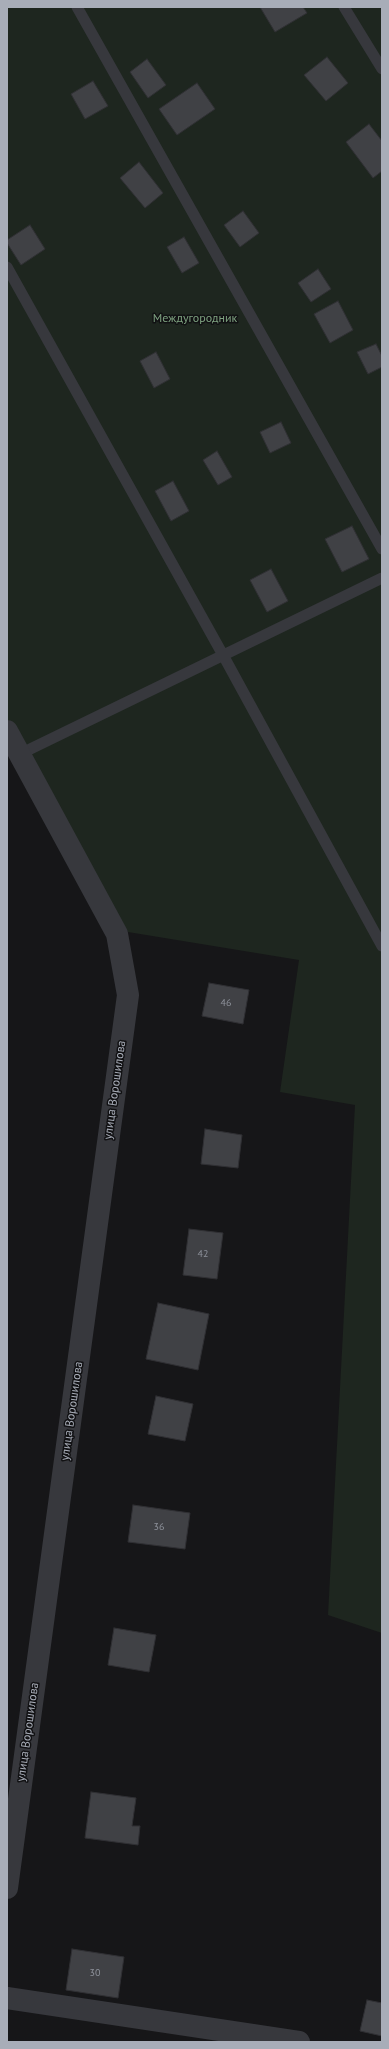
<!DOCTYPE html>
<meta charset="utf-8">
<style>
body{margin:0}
#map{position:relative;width:389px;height:2049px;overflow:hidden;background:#161618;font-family:"PT Sans",sans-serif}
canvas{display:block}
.frame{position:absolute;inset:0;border:8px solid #a8adb8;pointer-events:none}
</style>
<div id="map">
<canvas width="389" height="2049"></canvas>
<div class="frame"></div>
</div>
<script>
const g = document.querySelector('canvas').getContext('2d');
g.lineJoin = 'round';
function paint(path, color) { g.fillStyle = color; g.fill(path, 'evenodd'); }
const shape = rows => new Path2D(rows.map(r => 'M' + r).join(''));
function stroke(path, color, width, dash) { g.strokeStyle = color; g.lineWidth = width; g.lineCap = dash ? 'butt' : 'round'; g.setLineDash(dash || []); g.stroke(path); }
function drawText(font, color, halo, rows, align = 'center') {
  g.font = font + ' "PT Sans",sans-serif'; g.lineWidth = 3; g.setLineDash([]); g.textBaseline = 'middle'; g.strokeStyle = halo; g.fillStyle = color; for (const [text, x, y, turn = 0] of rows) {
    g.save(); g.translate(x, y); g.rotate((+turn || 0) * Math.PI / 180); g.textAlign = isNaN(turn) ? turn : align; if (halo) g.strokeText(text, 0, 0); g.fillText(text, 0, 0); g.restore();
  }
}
paint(shape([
 [7,7,382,7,382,1633,328,1615,355,1105,280,1092,299,960,128,932,7,724]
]), '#1e261f');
const building = shape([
 [260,7,303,7,307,13,275,32,260,7],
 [327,57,348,83,326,101,304,75,327,57],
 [147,59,166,85,148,98,130,72,147,59],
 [93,81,108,106,85,119,71,94,93,81],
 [197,83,215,109,177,135,159,109,197,83],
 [369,124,382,141,382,171,373,178,346,142,369,124],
 [139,162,163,193,145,208,120,178,139,162],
 [243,211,259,233,240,247,224,225,243,211],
 [30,225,45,249,21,265,7,243,7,240,30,225],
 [184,237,199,263,182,273,167,247,184,237],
 [318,269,331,289,311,302,298,283,318,269],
 [338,301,353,330,330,343,314,314,338,301],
 [376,344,382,356,382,367,368,374,357,352,376,344],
 [156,352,170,379,154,388,140,361,156,352],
 [281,422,291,443,270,453,260,432,281,422],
 [217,451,232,477,218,485,203,460,217,451],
 [173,481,189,511,171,521,155,491,173,481],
 [352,526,369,559,342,572,325,539,352,526],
 [271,569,288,601,267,612,250,580,271,569],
 [209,983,249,990,243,1024,202,1016,209,983],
 [205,1129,242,1135,238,1168,201,1164,205,1129],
 [189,1229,223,1233,217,1279,183,1275,189,1229],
 [158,1303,209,1314,198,1370,146,1359,158,1303],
 [156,1396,193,1404,185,1441,148,1434,156,1396],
 [133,1505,190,1513,185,1549,128,1542,133,1505],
 [114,1628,156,1635,149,1672,108,1665,114,1628],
 [91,1792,136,1798,132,1826,140,1826,138,1845,85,1838,91,1792],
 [72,1949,124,1957,118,1998,66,1990,72,1949],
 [367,2000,382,2003,382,2036,360,2031,367,2000]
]);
paint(building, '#404145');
stroke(building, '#303034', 1);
stroke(shape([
 [77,7,382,549],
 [344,7,382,69],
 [7,267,223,655,382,946],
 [20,754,382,578]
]), '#37383d', 11);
stroke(shape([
 [7,731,117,934,128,995,7,1888],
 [7,1998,299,2042]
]), '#37383d', 22);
drawText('10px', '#8e929b', null, [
 ["46",226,1003],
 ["42",203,1254],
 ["36",159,1527],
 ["30",95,1973]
]);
drawText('12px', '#7fa381', '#111113', [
 ["Междугородник",195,319]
]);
drawText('12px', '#a8adb8', '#111113', [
 ["улица Ворошилова",115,1090,-82],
 ["улица Ворошилова",72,1411,-82],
 ["улица Ворошилова",28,1732,-82]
]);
</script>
